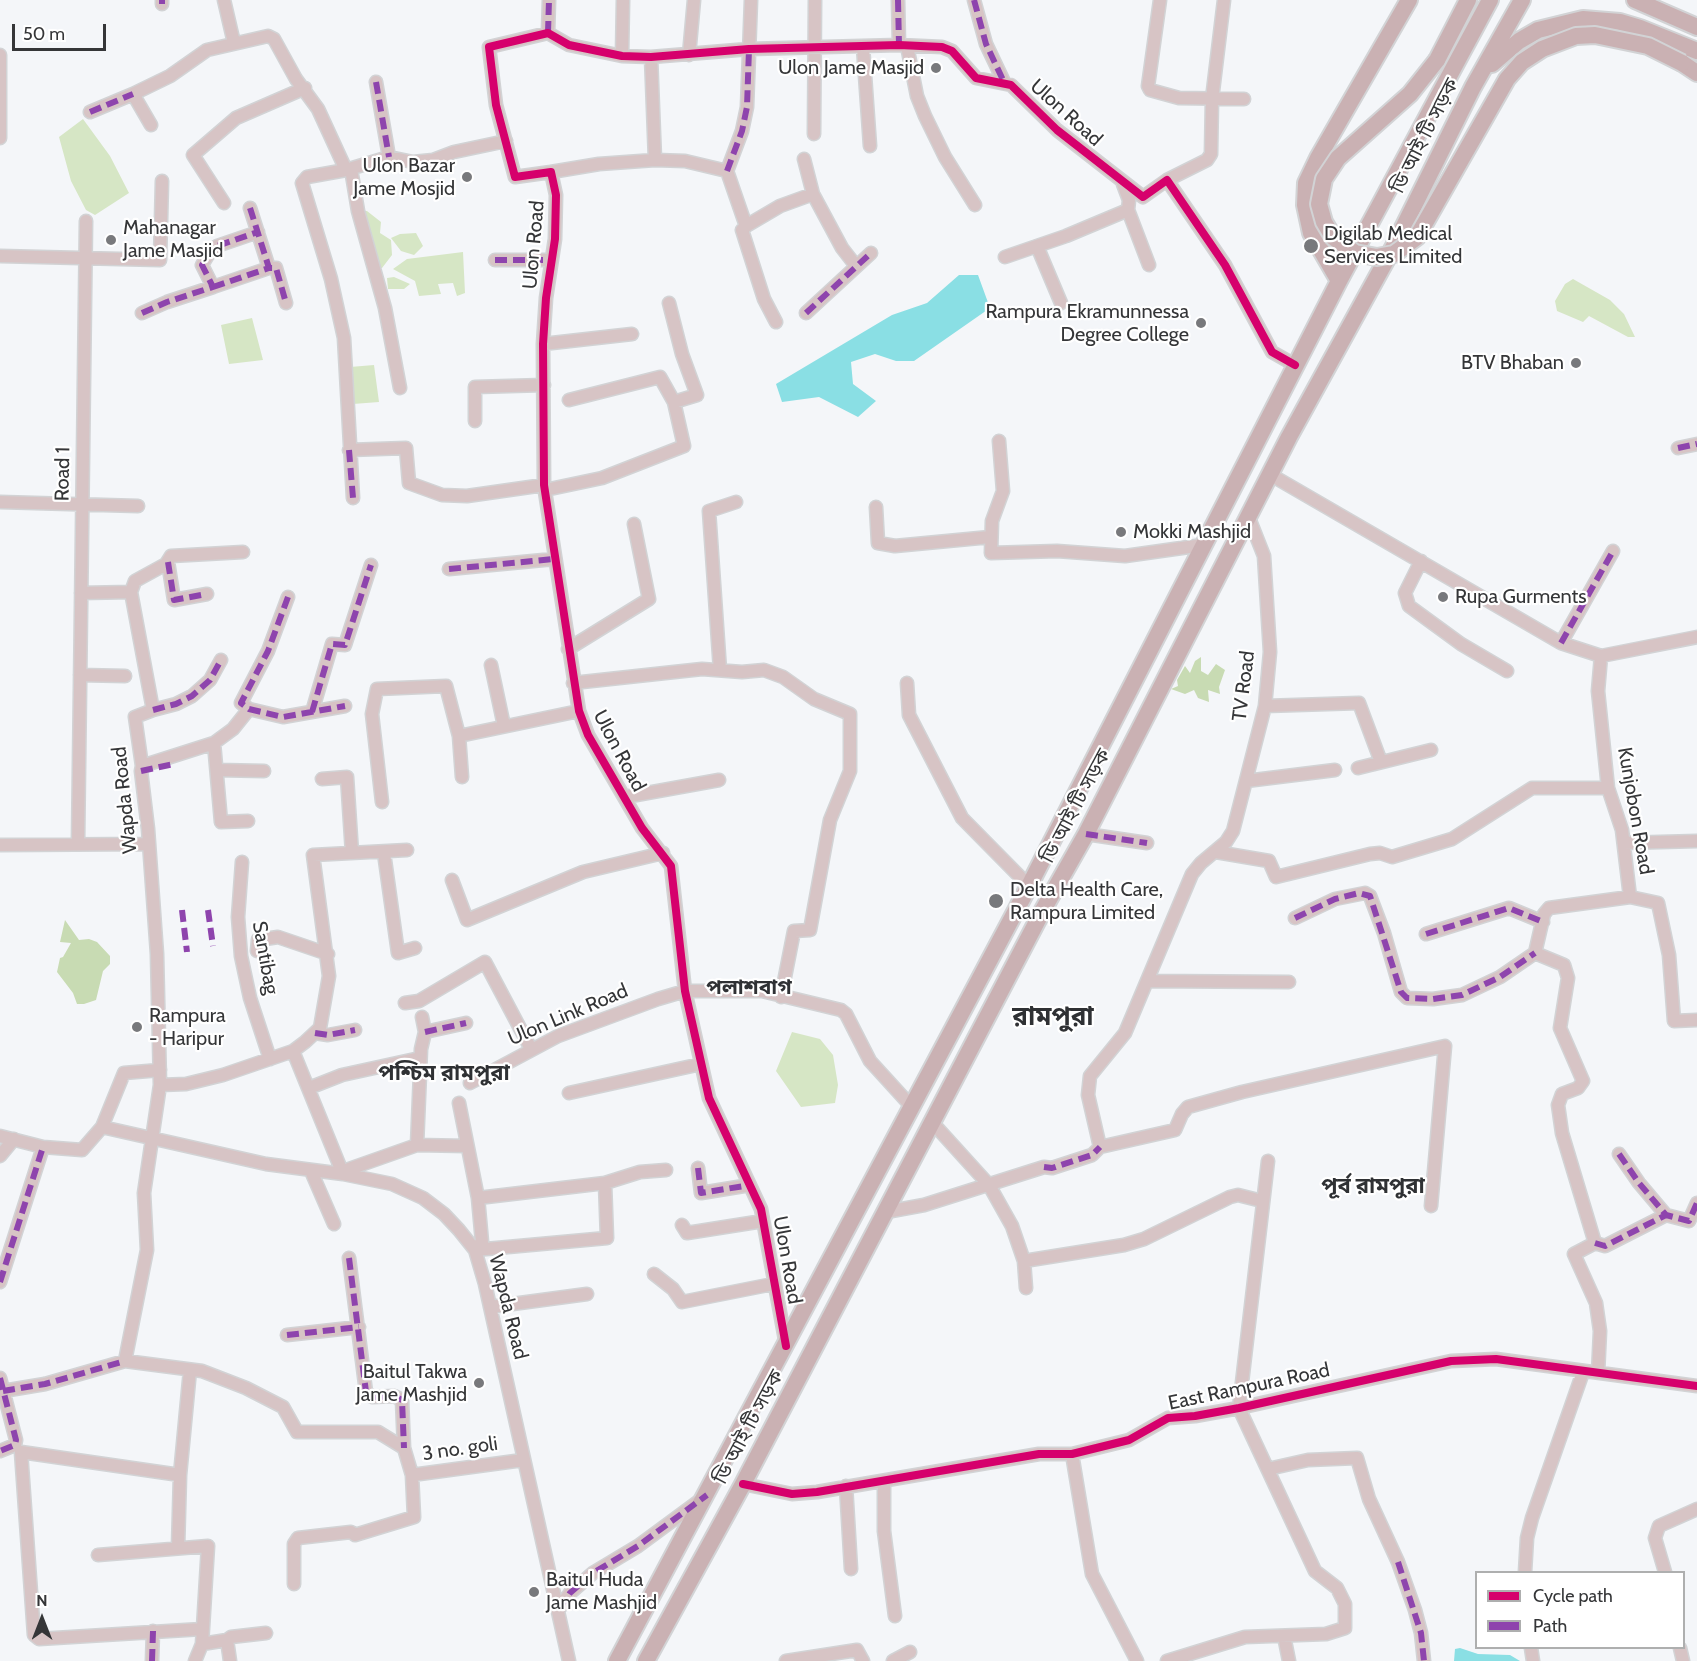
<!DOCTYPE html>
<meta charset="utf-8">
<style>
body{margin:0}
#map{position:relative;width:1697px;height:1661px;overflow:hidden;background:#f4f6f9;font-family:Cabin,sans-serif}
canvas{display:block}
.legend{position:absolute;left:1475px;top:1571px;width:210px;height:78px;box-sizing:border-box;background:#fff;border:2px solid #aeafaf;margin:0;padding:8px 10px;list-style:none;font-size:18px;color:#353638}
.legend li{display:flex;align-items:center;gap:12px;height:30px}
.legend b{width:30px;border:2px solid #aeafaf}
.north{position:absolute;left:12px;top:1589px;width:60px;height:60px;-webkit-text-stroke:4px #fff;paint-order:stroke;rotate:0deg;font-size:16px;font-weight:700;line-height:24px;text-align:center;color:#353638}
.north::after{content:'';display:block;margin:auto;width:21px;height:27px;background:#353638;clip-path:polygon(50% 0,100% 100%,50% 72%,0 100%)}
.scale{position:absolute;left:12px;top:24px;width:94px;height:27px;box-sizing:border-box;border:3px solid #353638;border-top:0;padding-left:8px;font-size:18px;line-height:21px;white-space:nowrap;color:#353638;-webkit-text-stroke:4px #fff;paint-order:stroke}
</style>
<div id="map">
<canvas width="1697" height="1661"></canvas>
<ul class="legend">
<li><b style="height:8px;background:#d6006c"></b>Cycle path</li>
<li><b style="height:8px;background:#8e44ad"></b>Path</li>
</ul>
<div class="north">N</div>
<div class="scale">50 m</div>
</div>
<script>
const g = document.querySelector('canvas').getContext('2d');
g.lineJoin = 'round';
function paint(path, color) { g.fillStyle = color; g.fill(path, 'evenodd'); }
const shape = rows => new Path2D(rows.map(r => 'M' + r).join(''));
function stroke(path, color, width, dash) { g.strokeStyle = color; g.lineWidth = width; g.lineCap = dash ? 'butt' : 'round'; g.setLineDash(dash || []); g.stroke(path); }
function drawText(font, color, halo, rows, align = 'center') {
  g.font = font + ' Cabin,"Noto Sans Bengali",sans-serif'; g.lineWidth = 4.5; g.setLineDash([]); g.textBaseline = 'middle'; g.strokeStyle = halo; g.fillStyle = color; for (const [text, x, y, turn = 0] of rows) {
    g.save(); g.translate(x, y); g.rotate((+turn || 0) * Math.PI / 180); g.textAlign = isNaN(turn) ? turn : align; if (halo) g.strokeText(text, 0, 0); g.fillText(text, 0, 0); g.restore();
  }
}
paint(shape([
 [83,119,110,156,129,193,95,215,86,210,71,181,59,137],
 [362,211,367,211,381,222,380,233,391,240,392,255,382,268,378,268],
 [416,233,423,246,414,255,401,251,391,238,400,234],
 [463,252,465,293,457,296,453,283,438,284,441,294,419,296,415,281,393,269,407,259],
 [394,277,410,284,404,289,388,289,387,278],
 [1573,279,1610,300,1624,314,1635,337,1628,337,1589,316,1583,322,1557,311,1555,301,1565,284],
 [252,318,263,360,229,364,221,325],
 [374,365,379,402,353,404,350,367],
 [792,1032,820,1039,833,1055,838,1085,835,1103,801,1107,776,1071]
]), '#d6e6c5');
paint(shape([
 [1201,657,1201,671,1208,675,1216,664,1225,670,1219,687,1220,694,1208,690,1209,702,1198,698,1194,690,1185,694,1171,689,1178,686,1177,680,1185,666,1190,673,1195,661],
 [65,920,79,940,89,939,97,942,110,956,110,964,103,971,96,1000,84,1004,77,1004,73,993,57,972,60,958,63,957,71,943,60,942]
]), '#c8dbb3');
paint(shape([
 [959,275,978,275,990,308,914,361,896,361,875,354,851,362,853,384,876,401,858,417,819,397,782,402,776,384,892,315,927,303],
 [1460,1648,1478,1654,1510,1655,1520,1661,1454,1661,1455,1649]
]), '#8adfe4');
const minor = shape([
 [224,0,234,43],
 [898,0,899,45],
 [974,0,986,44,1004,82],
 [1160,0,1148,86,1150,90,1179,98,1244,99],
 [162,4,162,0],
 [548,33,549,0],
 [907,46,917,96,925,116,945,157,975,205],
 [863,47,870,146],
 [0,55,0,138],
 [689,55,694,0],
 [622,56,623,0],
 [651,57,655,160],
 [376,82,389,157],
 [90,112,133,94],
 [151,125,133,94,170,76,207,50,268,36,274,39,296,79,318,109,346,170,389,157,413,162,433,160,454,152,506,141],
 [814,134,815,0],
 [804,159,813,194],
 [351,169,358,211,385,308,400,388],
 [346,170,307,177,302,183,331,279,344,338,353,498],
 [727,171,742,131,747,107,751,0],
 [551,172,599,164,655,160,685,161,727,171,746,226,742,230,764,299,776,322],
 [1167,180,1207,160,1211,154,1212,99,1224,0],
 [224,203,193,155,236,118,305,88],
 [250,208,269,268,276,268,286,303],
 [1128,210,1149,265],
 [746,226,780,206,813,194,842,248,856,266],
 [1037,246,1061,303],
 [0,256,160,260,162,181],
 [1005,257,1066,236,1128,210,1129,200,1123,184],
 [495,260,551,260],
 [213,287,269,268],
 [669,303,682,354,697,395,674,402],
 [142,313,167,302,213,287,202,265,208,255,217,246,258,232],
 [806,313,871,253],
 [543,344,632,334],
 [475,421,475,387,544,385],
 [999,441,1003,491,992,521,991,553,1057,551,1125,556,1203,545],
 [1678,448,1697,444],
 [349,450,406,448,409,483,442,495,467,496,544,485],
 [1271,475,1561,643,1601,656,1697,637],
 [545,490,602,478,684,446,674,402,660,377,569,400],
 [0,502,138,506],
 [876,507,878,543,895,546,990,537],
 [1421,561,1405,593,1409,606,1461,644,1507,671],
 [168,562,174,600,207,594],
 [449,569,554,559],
 [131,592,135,581,166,564,171,556,243,552],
 [81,593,131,592,153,710,135,717,142,766,141,771,148,829,157,954,160,1085,144,1193,147,1250,125,1361],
 [288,597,268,651,241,703,249,709,283,717,345,706],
 [1561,643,1613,551],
 [568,649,649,599,634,524],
 [1601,656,1598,691,1608,788,1622,830,1630,897,1658,903,1669,955,1674,1021,1697,1020],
 [491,665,504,726],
 [720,670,709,511,736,502],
 [80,675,125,676],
 [573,683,702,669,742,672,764,670,783,677,814,699,850,714,850,771,830,820,810,930,794,931,781,997],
 [907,683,909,715,962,818,1029,886],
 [1265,706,1359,703,1381,762],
 [153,710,176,704,192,696,210,680,221,660],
 [312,712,332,644,345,645,371,565],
 [459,736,462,777],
 [214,743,221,822,248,821],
 [142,766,214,743,233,729,249,709],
 [1358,768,1431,750],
 [217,770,264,771],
 [322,779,347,777,352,853],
 [1246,781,1335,770],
 [625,797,719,780],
 [382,802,372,714,377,689,446,686,459,736,579,711],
 [1086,834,1147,843],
 [1624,843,1697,841],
 [78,844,86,221],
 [0,845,149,844],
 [1216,852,1269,861,1276,877,1370,854,1380,853,1392,857,1452,839,1532,788,1608,788],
 [384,853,398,953,415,948],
 [242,862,238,917,241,956,250,998,270,1059],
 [452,880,467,920,583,872,663,853],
 [1295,918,1335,899,1365,893,1370,896,1384,933,1401,992,1407,998,1433,999,1462,995,1500,977,1535,953,1544,914,1549,908,1630,897],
 [1426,934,1509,908,1543,922],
 [257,951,258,940,278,937,328,954],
 [1535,953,1564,965,1568,978,1560,1028,1583,1081,1578,1088,1562,1094,1558,1105,1562,1133,1595,1243],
 [1148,981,1289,982],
 [405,1003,419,1001,485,962,531,1049],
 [425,1032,466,1023],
 [315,1033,328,1035,355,1030],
 [293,1051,343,1174,349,1169,417,1145,466,1146],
 [470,1083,558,1036,658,999,685,991,762,991,841,1010,846,1014,870,1061,911,1106],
 [160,1085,186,1084,223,1075,293,1051,305,1042,320,1028,329,976,313,855,407,850],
 [309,1088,342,1075,420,1058],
 [569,1093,701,1064],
 [459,1103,478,1198,482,1242,475,1250],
 [931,1121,989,1185,1012,1226,1024,1261],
 [102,1127,266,1164,343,1174,392,1184,423,1198,444,1214,459,1230,475,1250,485,1284,569,1661],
 [0,1136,43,1147,82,1150,102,1127,124,1073,160,1070],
 [417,1145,421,1049,425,1032,422,1017],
 [1100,1147,1088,1095,1090,1076,1125,1033,1192,874,1201,863,1226,842,1233,831,1265,706,1270,652,1264,556,1249,518],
 [1619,1154,1639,1183,1666,1215,1689,1221,1697,1203],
 [0,1156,14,1139],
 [698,1168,701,1193,750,1185],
 [311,1171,334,1224],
 [478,1198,605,1183,640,1172,666,1170],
 [886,1212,924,1205,1044,1167,1052,1168,1092,1155,1100,1147,1175,1130,1182,1114,1188,1107,1242,1092,1445,1046,1431,1206],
 [682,1225,687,1233,763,1221],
 [475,1250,607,1238,605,1183],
 [349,1258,366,1392,372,1397,394,1396,402,1400,404,1448],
 [654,1274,673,1289,682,1302,773,1284],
 [0,1282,43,1147],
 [1026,1288,1024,1261,1124,1245,1144,1239,1230,1197,1238,1195,1262,1201],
 [490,1307,587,1294],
 [287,1335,359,1327],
 [786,1345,761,1209,709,1098,685,991,671,866,642,828,588,735,579,711,544,485,543,344,546,298,555,239,556,195,551,172,515,177,496,105,489,47,548,33,569,45,622,56,651,57,749,49,899,45,942,47,952,51,976,78,1011,85,1057,130,1143,197,1167,180,1225,265,1272,352,1295,365],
 [1598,1373,1600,1331,1596,1303,1574,1254,1595,1243,1605,1246,1666,1215],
 [0,1378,16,1440,15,1445,0,1451],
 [3,1391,45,1384,125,1361,202,1371,246,1388,283,1407,297,1432,378,1432,404,1448,412,1475,523,1460],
 [1072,1454,1092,1574,1137,1661],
 [1268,1469,1308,1460,1357,1458,1369,1499,1398,1562,1415,1610,1421,1633,1424,1661],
 [180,1475,21,1452,34,1635,39,1639,202,1629],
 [884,1481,884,1531,895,1616],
 [743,1484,792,1494,817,1492,1039,1454,1072,1454,1129,1440,1168,1418,1195,1416,1239,1408,1451,1361,1496,1359,1697,1386],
 [846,1486,851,1569],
 [178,1548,180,1475,190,1370],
 [98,1555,208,1546,202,1644,227,1640,230,1661],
 [1525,1572,1527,1538,1532,1518,1583,1372],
 [1665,1572,1655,1538,1659,1526,1697,1509],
 [294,1584,294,1544,298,1538,351,1532,355,1535,414,1517,412,1475],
 [559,1609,570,1593,593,1573,638,1546,699,1501],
 [1284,1636,1289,1661],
 [227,1640,231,1637,266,1633],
 [1531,1648,1533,1661],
 [1680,1648,1683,1661],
 [152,1661,153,1631],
 [195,1661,202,1644],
 [786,1661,857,1650,863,1661],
 [893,1661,910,1652],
 [1167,1661,1245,1637,1326,1634,1345,1628,1345,1604,1337,1588,1315,1571,1239,1408,1268,1161]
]);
const major = shape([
 [1635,0,1697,27],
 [1437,60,1468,0],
 [1682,63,1697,73],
 [1492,64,1519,41,1538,30,1583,19,1620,22,1640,28,1697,51],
 [1339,281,1311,233,1305,205,1306,183,1318,158,1409,0],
 [617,1661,1029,886,1339,281,1490,0],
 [646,1661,743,1484,1043,910,1086,834,1289,437,1394,246,1473,87,1522,0]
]);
stroke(minor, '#d2d3d5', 15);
stroke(major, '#d2d3d5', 20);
stroke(minor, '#d7c4c5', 12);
stroke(major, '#cab1b3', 16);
const majorBridge = shape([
 [1437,60,1410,94,1338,158,1324,179,1319,204,1324,222,1333,237,1355,253,1377,257,1394,254,1417,237,1507,79,1522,62,1542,49,1576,36,1595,35,1648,46,1682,63]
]);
stroke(majorBridge, '#d2d3d5', 20, []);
stroke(majorBridge, '#cab1b3', 16);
stroke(shape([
 [898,0,899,45],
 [974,0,986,44,1004,82],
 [162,4,162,0],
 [548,33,549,0],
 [376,82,389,157],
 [90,112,133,94],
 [727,171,742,131,747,107,749,49],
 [250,208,269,268,276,268,286,303],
 [495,260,551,260],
 [213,287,269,268],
 [142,313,167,302,213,287,202,265,208,255,217,246,258,232],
 [806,313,871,253],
 [1678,448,1697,444],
 [349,450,353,498],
 [168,562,174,600,207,594],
 [449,569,554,559],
 [288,597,268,651,241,703,249,709,283,717,345,706],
 [1561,643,1613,551],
 [153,710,176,704,192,696,210,680,221,660],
 [312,712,332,644,345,645,371,565],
 [141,771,174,764],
 [1086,834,1147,843],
 [182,910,187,952],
 [208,910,213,946],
 [1295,918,1335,899,1359,893,1370,896,1401,992,1407,998,1433,999,1462,995,1500,977,1535,953],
 [1426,934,1509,908,1543,922],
 [425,1032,466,1023],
 [315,1033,328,1035,355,1030],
 [1619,1154,1639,1183,1666,1215,1689,1221,1697,1203],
 [1044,1167,1052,1168,1092,1155,1100,1147],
 [698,1168,701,1193,750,1185],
 [1595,1243,1605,1246,1666,1215],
 [349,1258,366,1392,372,1397,394,1396,402,1400,404,1448],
 [0,1282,43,1147],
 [287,1335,359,1327],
 [0,1378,16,1440,15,1445,0,1451],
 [3,1391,45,1384,125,1361],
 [1398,1562,1421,1633,1424,1661],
 [559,1609,570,1593,593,1573,638,1546,707,1495],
 [152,1661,153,1631]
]), '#8e44ad', 6, [12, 6]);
stroke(shape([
 [786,1346,761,1209,709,1098,685,991,671,866,642,828,588,735,579,711,544,485,543,344,546,298,555,239,556,195,551,172,515,177,496,105,489,47,548,33,569,45,622,56,651,57,749,49,899,45,942,47,952,51,976,78,1011,85,1057,130,1143,197,1167,180,1225,265,1272,352,1295,365],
 [743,1484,792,1494,817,1492,1039,1454,1072,1454,1129,1440,1168,1418,1195,1416,1239,1408,1451,1361,1496,1359,1697,1386]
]), '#d6006c', 8);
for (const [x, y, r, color] of [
 [936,68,6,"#78797c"],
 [467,177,6,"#78797c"],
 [111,240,6,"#78797c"],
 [1311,246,8,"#78797c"],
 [1201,323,6,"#78797c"],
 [1576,363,6,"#78797c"],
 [1121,532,6,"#78797c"],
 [1443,597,6,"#78797c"],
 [996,901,8,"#78797c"],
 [137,1027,6,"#78797c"],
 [479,1383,6,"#78797c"],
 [534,1592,6,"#78797c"]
]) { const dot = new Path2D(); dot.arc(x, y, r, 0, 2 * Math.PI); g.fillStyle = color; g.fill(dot); stroke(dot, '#fff', 2); }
drawText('20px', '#353638', '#fff', [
 ["Ulon Jame Masjid",924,68,"right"],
 ["Ulon Bazar",455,166,"right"],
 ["Jame Mosjid",455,189,"right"],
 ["Mahanagar",123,228],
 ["Jame Masjid",123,251],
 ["Digilab Medical",1324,234],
 ["Services Limited",1324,257],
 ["Rampura Ekramunnessa",1189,312,"right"],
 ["Degree College",1189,335,"right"],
 ["BTV Bhaban",1564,363,"right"],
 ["Mokki Mashjid",1133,532],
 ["Rupa Gurments",1455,597],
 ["Delta Health Care,",1010,890],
 ["Rampura Limited",1010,913],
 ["Rampura",149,1016],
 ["- Haripur",149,1039],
 ["Baitul Takwa",467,1372,"right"],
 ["Jame Mashjid",467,1395,"right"],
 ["Baitul Huda",546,1580],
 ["Jame Mashjid",546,1603]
], 'left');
drawText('20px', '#353638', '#fff', [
 ["Ulon Road",1066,113,42],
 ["ডি আই টি সড়ক",1425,136,-63],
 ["Ulon Road",534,245,-85],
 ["Road 1",63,474,-89],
 ["TV Road",1244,686,-83],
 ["Ulon Road",619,751,62],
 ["Wapda Road",125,800,-96],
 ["ডি আই টি সড়ক",1076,806,-62],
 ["Kunjobon Road",1635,811,80],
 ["Santibag",265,958,80],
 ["Ulon Link Road",568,1015,-23],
 ["Ulon Road",787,1260,80],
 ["Wapda Road",508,1307,76],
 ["East Rampura Road",1249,1387,-12],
 ["ডি আই টি সড়ক",749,1427,-62],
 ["3 no. goli",460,1449,-8]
]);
drawText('bold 21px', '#2f3134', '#fff', [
 ["পলাশবাগ",749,988]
]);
drawText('bold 22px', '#2f3134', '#fff', [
 ["পশ্চিম রামপুরা",444,1074],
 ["পূর্ব রামপুরা",1373,1187]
]);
drawText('bold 26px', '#2f3134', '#fff', [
 ["রামপুরা",1053,1017]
]);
</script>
